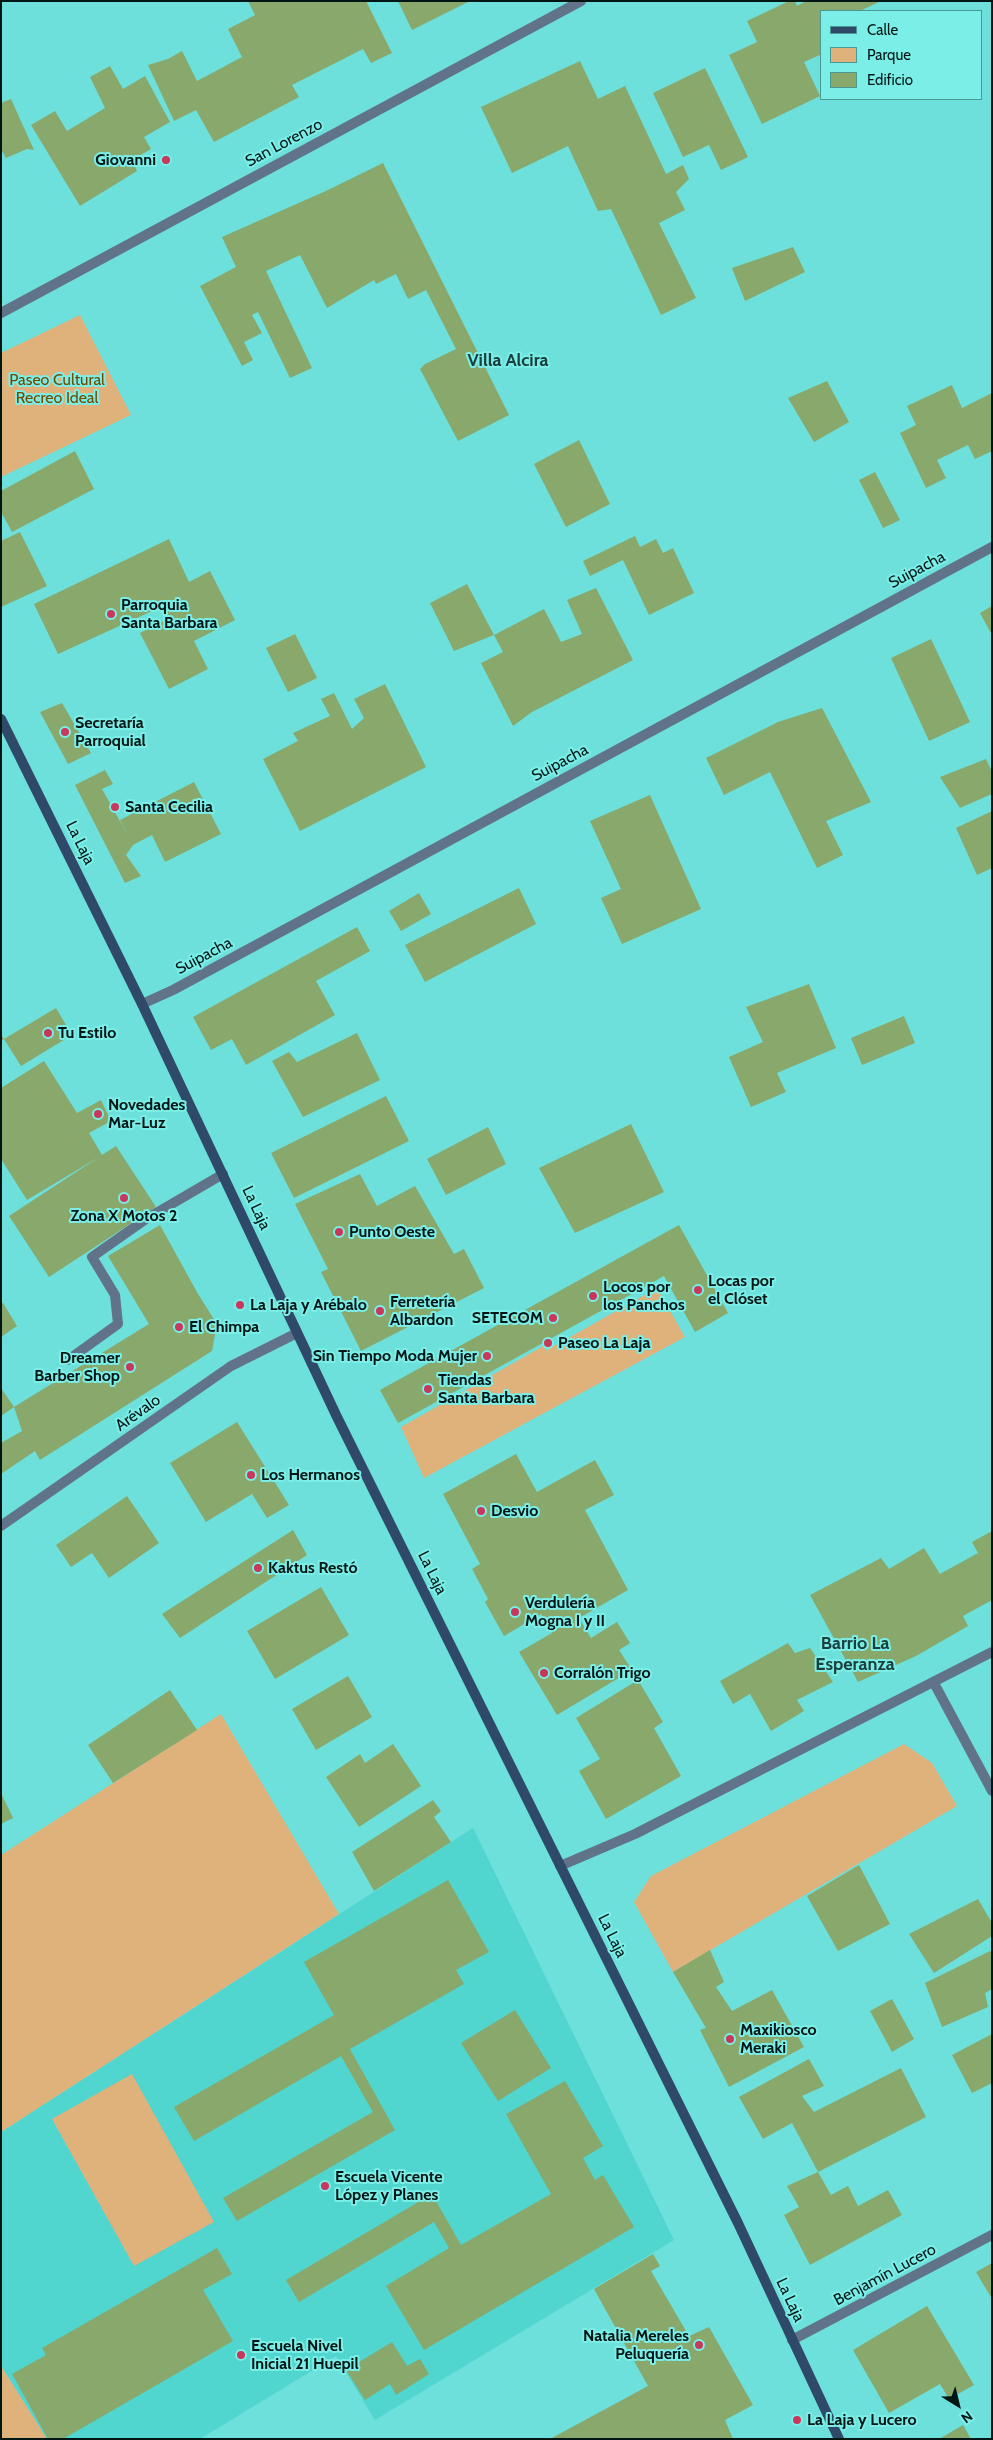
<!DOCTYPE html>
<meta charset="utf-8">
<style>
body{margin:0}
#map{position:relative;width:993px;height:2440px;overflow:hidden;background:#6de0db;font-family:Cabin,sans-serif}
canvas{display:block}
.frame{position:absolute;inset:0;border:2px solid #001615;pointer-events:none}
.legend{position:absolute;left:820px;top:10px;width:162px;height:90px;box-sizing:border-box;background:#7beee8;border:1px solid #4a9894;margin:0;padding:6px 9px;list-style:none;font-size:15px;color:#001615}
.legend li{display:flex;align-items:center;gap:10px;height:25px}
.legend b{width:25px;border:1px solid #4a9894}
.north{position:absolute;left:933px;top:2380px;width:50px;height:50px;-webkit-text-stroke:4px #7beee8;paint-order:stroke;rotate:144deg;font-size:14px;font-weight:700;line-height:20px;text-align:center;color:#001615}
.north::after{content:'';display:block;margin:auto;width:18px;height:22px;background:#001615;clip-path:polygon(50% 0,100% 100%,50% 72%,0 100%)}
</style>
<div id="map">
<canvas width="993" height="2440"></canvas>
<div class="frame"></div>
<ul class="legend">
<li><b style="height:6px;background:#2e4a68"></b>Calle</li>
<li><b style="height:14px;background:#dfb27c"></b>Parque</li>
<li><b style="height:14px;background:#88a86c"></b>Edificio</li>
</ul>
<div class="north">N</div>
</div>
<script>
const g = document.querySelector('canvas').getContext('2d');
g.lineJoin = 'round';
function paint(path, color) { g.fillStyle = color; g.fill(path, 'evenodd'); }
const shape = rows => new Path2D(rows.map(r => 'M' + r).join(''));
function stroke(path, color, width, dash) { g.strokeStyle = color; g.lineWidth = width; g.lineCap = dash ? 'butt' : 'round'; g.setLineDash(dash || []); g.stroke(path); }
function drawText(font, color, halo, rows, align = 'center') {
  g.font = font + ' Cabin,sans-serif'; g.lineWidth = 4; g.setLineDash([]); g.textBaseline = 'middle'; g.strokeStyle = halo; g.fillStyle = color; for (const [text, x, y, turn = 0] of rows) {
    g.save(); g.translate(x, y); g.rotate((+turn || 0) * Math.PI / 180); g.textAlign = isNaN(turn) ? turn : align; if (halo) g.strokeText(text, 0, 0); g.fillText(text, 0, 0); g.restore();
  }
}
paint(shape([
 [473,1828,674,2240,375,2420,336,2356,200,2439,47,2439,1,2366,1,2132]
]), '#51d5cf');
paint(shape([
 [80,315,131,415,1,477,1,353],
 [657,1288,685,1337,424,1478,401,1427,543,1346,550,1355,547,1350],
 [221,1714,339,1914,1,2132,1,1855],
 [904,1744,932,1763,957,1806,673,1972,634,1902,651,1876],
 [132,2074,214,2222,134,2266,52,2119],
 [1,2366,8,2377,47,2439,1,2439]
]), '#dfb27c');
paint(shape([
 [248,1,366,1,392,53,371,63,363,49,292,85,299,97,214,142,196,110,174,121,148,65,168,59,182,51,197,81,242,57,228,29,255,15],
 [398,1,470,1,412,30],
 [789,1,795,1,797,6,806,1,881,1,860,11,822,11,822,54,804,62,820,96,762,124,729,55,757,42,747,21],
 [580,61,598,99,625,86,666,174,683,165,689,179,676,192,685,210,659,223,696,298,661,315,611,209,598,211,568,146,512,173,481,107],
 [110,66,123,89,145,76,170,122,144,137,151,149,132,160,137,171,80,206,31,125,55,111,67,131,105,108,90,77],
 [705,68,748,157,721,170,709,145,683,157,653,93],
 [11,99,34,150,27,149,6,158,1,149,1,103],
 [383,163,509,415,458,441,420,369,425,364,456,349,426,290,408,299,396,274,376,284,374,280,327,308,300,255,266,271,312,368,290,378,258,312,252,315,262,333,244,342,253,360,242,366,200,286,236,267,222,237,328,190],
 [793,247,805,272,745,301,732,268],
 [827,381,849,422,814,442,788,398],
 [952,385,962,408,992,393,992,451,975,459,968,445,937,460,946,478,926,488,900,433,916,425,907,406],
 [579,440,610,504,566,527,534,464],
 [75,451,94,489,12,532,1,512,1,491],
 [875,472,900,520,883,528,859,480],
 [20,532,47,586,1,607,1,541],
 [635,536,640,547,656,539,663,553,673,548,694,593,649,615,623,560,590,576,583,561],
 [169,539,189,582,210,571,235,620,194,641,208,669,169,689,140,633,167,619,161,607,58,654,34,604],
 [467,584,494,635,454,651,430,603],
 [596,588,633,660,532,712,513,726,481,663,503,652,494,635,544,609,561,642,582,634,567,600],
 [992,606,992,635,980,613],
 [295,634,317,678,288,692,266,648],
 [931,639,970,722,929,741,891,658],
 [385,684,426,767,300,831,263,759,298,741,293,733,330,716,321,699,334,693,352,729,364,718,354,699],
 [62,703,91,753,68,764,40,712],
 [822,708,871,802,826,821,843,855,817,868,770,772,724,795,706,758,778,722],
 [986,759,992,772,992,794,960,808,940,777],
 [105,770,113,784,102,789,129,837,120,820,194,782,221,834,165,862,152,835,133,845,126,855,141,876,125,883,75,785],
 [650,795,701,909,622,944,601,898,621,889,590,821],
 [992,811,992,868,977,875,956,828],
 [519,888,536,924,425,982,405,945],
 [419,893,431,914,401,931,389,911],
 [357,927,370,951,316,981,335,1015,246,1065,232,1039,211,1050,193,1017],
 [809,984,836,1048,777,1073,786,1092,751,1107,729,1057,763,1042,746,1007],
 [56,1008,72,1035,21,1066,4,1039,1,1041,1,1034,4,1039],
 [904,1016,915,1043,862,1065,851,1038],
 [357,1033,380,1080,303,1117,272,1061,289,1052,297,1062],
 [44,1061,77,1113,101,1100,111,1121,89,1133,102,1155,116,1146,156,1207,49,1277,9,1216,99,1157,27,1200,1,1159,1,1088],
 [386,1096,409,1141,294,1198,271,1153],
 [631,1124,664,1192,575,1233,539,1168],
 [488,1127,506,1164,446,1195,427,1159],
 [360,1174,377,1206,415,1186,454,1254,464,1249,484,1288,361,1351,321,1272,328,1269,295,1204],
 [160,1225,198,1294,217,1324,212,1351,40,1460,35,1451,1,1474,1,1443,22,1431,14,1407,149,1324,108,1256],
 [679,1225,728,1313,695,1332,664,1276,398,1423,380,1390],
 [3,1303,17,1326,1,1337,1,1304],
 [1,1388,14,1407,1,1416],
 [237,1422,289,1505,267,1518,252,1494,206,1522,170,1463],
 [516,1454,537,1492,595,1460,614,1495,585,1510,628,1590,579,1618,591,1638,617,1622,630,1643,619,1650,632,1670,557,1715,519,1652,552,1633,541,1614,504,1636,485,1602,488,1599,472,1569,480,1564,443,1494],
 [127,1496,159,1543,109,1578,92,1553,71,1567,56,1545],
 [293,1530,307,1555,180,1638,162,1614],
 [992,1531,992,1600,963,1616,968,1626,916,1656,858,1682,810,1595,881,1558,889,1569,924,1548,940,1574,978,1553,972,1542],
 [321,1587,349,1635,275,1679,247,1631],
 [788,1643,795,1653,810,1648,833,1682,797,1700,804,1711,771,1731,750,1694,733,1704,720,1681],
 [348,1676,372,1717,316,1750,292,1709],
 [638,1680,663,1722,654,1728,681,1776,606,1819,579,1771,600,1759,576,1718],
 [170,1690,197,1730,113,1783,88,1745],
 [393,1744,421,1786,359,1827,326,1777,360,1754,365,1763],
 [1,1793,13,1818,1,1824],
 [433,1800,441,1811,434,1817,451,1842,374,1891,352,1852],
 [859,1865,890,1924,838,1951,807,1896],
 [448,1880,489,1952,456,1970,464,1984,350,2049,395,2130,237,2221,223,2198,373,2112,341,2056,194,2141,174,2107,334,2015,304,1962],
 [978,1899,992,1923,992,1936,934,1973,909,1934],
 [710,1950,724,1982,716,1987,732,2011,772,1990,804,2047,729,2087,700,2030,706,2028,673,1972],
 [990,1951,992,1954,992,1989,985,1993,988,2007,942,2027,925,1983],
 [892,1999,914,2039,892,2052,870,2011],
 [515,2010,551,2068,498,2101,461,2043],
 [992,2034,992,2083,972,2093,952,2055],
 [809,2059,824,2086,802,2096,814,2112,901,2068,926,2117,818,2172,792,2123,763,2139,739,2097],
 [565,2081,603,2146,583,2158,595,2180,603,2175,634,2227,424,2350,386,2286,449,2248,434,2222,299,2302,286,2280,432,2194,461,2245,551,2194,506,2114],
 [818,2172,831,2195,848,2186,858,2206,888,2190,902,2215,810,2265,784,2215,799,2207,787,2186],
 [217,2248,232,2274,203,2290,233,2341,63,2439,48,2439,12,2374,46,2355,42,2348],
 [653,2254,660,2266,651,2271,686,2331,685,2338,709,2327,753,2405,725,2420,733,2439,550,2439,648,2386,594,2289],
 [992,2263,992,2299,976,2272],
 [927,2306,974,2385,949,2399,940,2384,889,2413,853,2350],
 [392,2342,407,2366,420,2359,429,2374,396,2395,390,2384,365,2400,346,2370],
 [963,2425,971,2439,939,2439]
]), '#88a86c');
stroke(shape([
 [1,313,581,1],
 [142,1004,173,990,992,547],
 [68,1360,118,1324,115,1295,92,1257,146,1219,223,1174],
 [1,1526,231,1366,297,1333],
 [934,1683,992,1791],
 [560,1866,635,1834,992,1652],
 [792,2340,992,2235]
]), '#607389', 10);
stroke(shape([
 [1,719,142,1004,337,1417,738,2223,839,2439]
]), '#2e4a68', 10);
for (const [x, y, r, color] of [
 [166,160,5,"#c8385b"],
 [111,614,5,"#c8385b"],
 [65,732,5,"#c8385b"],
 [115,807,5,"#c8385b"],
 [48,1033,5,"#c8385b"],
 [98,1114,5,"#c8385b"],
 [124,1198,5,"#c8385b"],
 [339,1232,5,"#c8385b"],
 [698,1290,5,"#c8385b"],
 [593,1296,5,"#c8385b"],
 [240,1305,5,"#c8385b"],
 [380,1311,5,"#c8385b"],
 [553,1318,5,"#c8385b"],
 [179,1327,5,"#c8385b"],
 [548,1343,5,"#c8385b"],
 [487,1356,5,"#c8385b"],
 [130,1367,5,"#c8385b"],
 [428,1389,5,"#c8385b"],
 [251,1475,5,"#c8385b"],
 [481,1511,5,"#c8385b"],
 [258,1568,5,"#c8385b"],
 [515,1612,5,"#c8385b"],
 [544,1673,5,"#c8385b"],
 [730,2039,5,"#c8385b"],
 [325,2186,5,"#c8385b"],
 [699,2345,5,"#c8385b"],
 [241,2355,5,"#c8385b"],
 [797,2420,5,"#c8385b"]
]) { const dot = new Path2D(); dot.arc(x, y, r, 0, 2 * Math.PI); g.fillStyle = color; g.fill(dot); stroke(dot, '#7beee8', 2); }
drawText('16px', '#001615', '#7beee8', [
 ["San Lorenzo",284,143,-28],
 ["Suipacha",917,570,-28],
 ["Suipacha",560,763,-28],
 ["La Laja",80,843,64],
 ["Suipacha",204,956,-28],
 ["La Laja",256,1208,65],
 ["Arévalo",138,1413,-35],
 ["La Laja",432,1573,64],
 ["La Laja",612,1936,64],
 ["Benjamín Lucero",885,2275,-28],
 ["La Laja",790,2300,65]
]);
drawText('bold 16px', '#001615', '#7beee8', [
 ["Giovanni",156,160,"right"],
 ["Parroquia",121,605],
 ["Santa Barbara",121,623],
 ["Secretaría",75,723],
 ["Parroquial",75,741],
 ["Santa Cecilia",125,807],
 ["Tu Estilo",58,1033],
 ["Novedades",108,1105],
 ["Mar-Luz",108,1123],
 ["Zona X Motos 2",124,1216,"center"],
 ["Punto Oeste",349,1232],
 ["Locas por",708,1281],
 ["el Clóset",708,1299],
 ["Locos por",603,1287],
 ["los Panchos",603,1305],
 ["Ferretería",390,1302],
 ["Albardon",390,1320],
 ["La Laja y Arébalo",250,1305],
 ["SETECOM",543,1318,"right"],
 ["El Chimpa",189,1327],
 ["Paseo La Laja",558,1343],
 ["Sin Tiempo Moda Mujer",477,1356,"right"],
 ["Dreamer",120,1358,"right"],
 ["Barber Shop",120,1376,"right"],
 ["Tiendas",438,1380],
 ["Santa Barbara",438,1398],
 ["Los Hermanos",261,1475],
 ["Desvio",491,1511],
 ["Kaktus Restó",268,1568],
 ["Verdulería",525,1603],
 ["Mogna I y II",525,1621],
 ["Corralón Trigo",554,1673],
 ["Maxikiosco",740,2030],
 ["Meraki",740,2048],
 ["Escuela Vicente",335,2177],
 ["López y Planes",335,2195],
 ["Natalia Mereles",689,2336,"right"],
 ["Peluquería",689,2354,"right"],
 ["Escuela Nivel",251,2346],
 ["Inicial 21 Huepil",251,2364],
 ["La Laja y Lucero",807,2420]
], 'left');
drawText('16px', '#744900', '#7beee8', [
 ["Paseo Cultural",57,380],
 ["Recreo Ideal",57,398]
]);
drawText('bold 18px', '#1a3f3d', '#7beee8', [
 ["Villa Alcira",508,361],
 ["Barrio La",855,1644],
 ["Esperanza",855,1665]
]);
</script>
